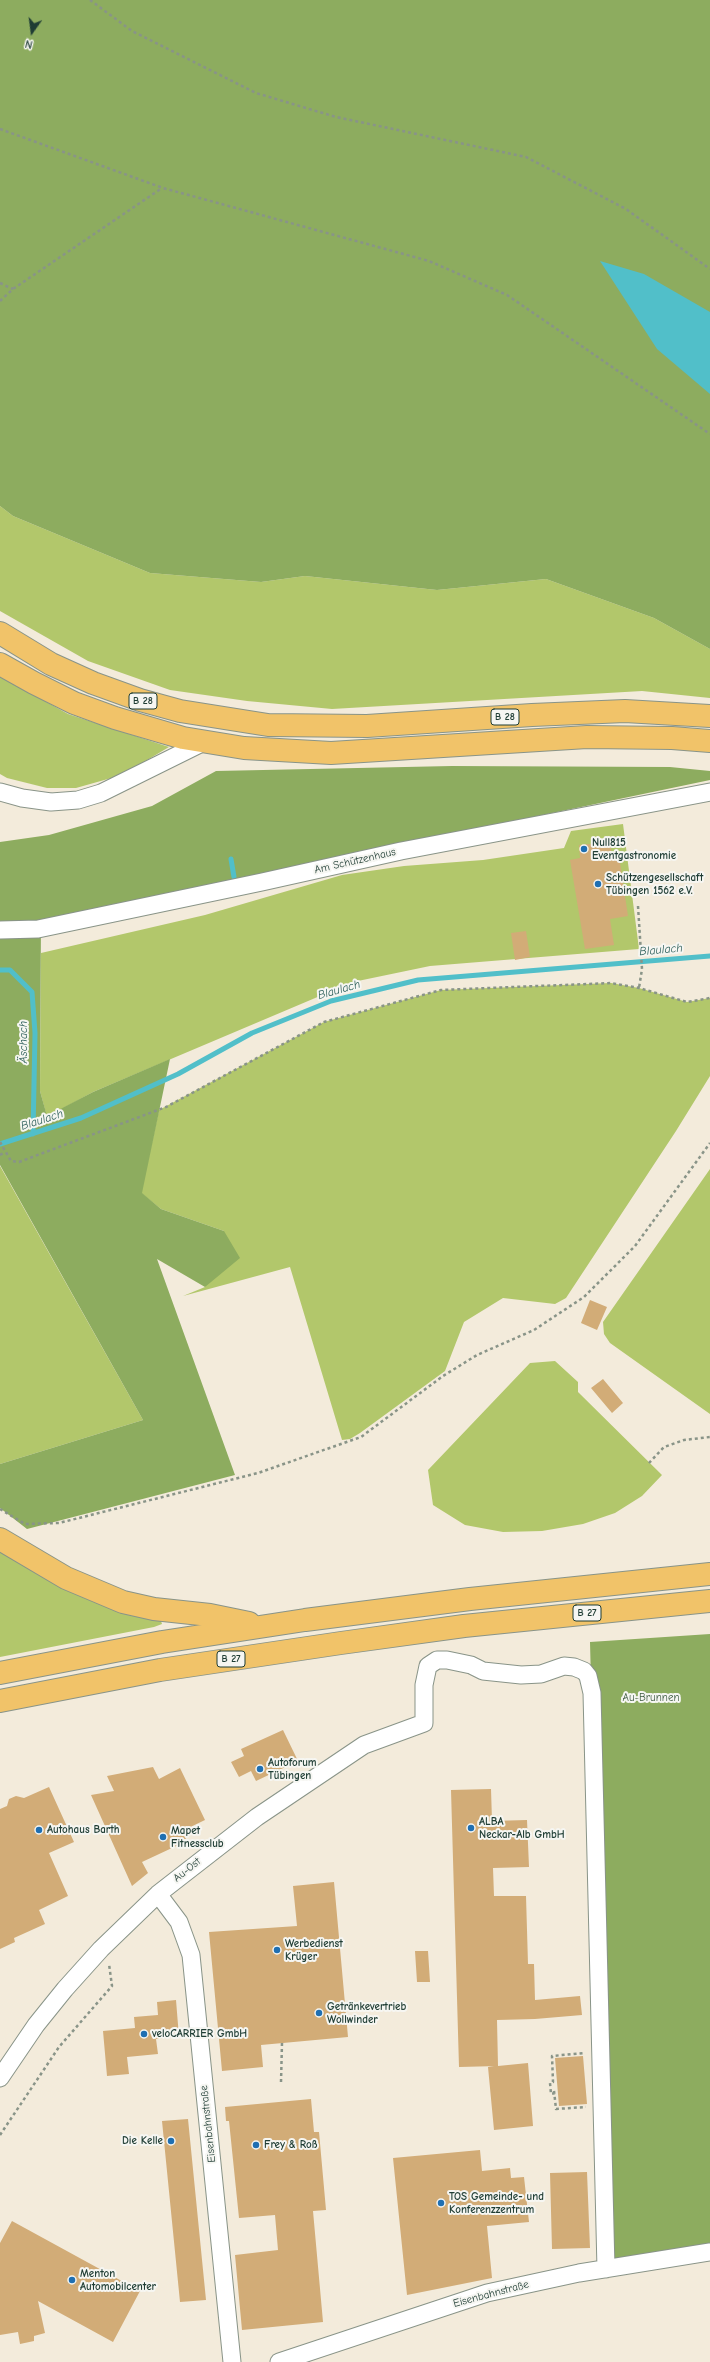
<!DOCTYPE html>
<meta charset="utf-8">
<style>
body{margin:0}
#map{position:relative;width:710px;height:2362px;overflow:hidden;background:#f3ebdb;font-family:"Comic Neue",sans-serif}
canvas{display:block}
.north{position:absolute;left:12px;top:12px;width:40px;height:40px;-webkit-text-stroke:3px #f6f6f2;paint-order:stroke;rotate:194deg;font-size:11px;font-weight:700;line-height:16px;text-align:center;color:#1f3d34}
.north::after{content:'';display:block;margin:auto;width:14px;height:18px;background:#1f3d34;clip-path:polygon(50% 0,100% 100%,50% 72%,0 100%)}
</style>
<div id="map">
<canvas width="710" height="2362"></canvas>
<div class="north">N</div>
</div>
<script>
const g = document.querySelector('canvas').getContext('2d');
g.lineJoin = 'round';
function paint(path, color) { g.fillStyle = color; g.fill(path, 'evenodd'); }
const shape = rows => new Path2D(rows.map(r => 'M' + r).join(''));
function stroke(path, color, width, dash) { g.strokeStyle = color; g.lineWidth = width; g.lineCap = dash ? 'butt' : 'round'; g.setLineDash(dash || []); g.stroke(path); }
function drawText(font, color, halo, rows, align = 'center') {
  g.font = font + ' "Comic Neue",sans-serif'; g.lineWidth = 4; g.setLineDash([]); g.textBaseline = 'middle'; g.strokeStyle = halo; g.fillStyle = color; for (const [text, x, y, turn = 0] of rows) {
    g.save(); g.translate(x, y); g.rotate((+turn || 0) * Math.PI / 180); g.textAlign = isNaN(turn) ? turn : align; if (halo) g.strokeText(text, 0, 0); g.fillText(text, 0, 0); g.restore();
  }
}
paint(shape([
 [0,506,13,516,150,573,261,582,305,576,437,590,546,579,654,618,710,649,710,698,642,691,332,709,247,701,170,690,88,661,0,611],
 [0,676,68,714,169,747,122,775,76,788,47,788,7,778,0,774],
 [623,824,639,949,430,966,353,982,93,1092,47,1117,40,1091,41,953,205,915,342,875,404,866,483,860,564,848,571,831],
 [611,983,639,988,687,1002,710,998,710,1076,676,1131,566,1298,555,1304,503,1298,464,1322,445,1371,360,1433,350,1439,342,1440,290,1267,183,1296,205,1287,224,1231,161,1209,141,1193,159,1110,324,1022,441,990],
 [0,1166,143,1420,0,1464],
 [710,1169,710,1414,610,1343,604,1334,603,1322],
 [555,1361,578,1382,578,1392,662,1475,642,1496,615,1513,583,1524,542,1531,503,1532,465,1525,433,1505,428,1470,530,1363],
 [0,1549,161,1621,162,1624,154,1627,0,1657]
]), '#b2c76b');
paint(shape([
 [0,0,710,0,710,649,654,618,546,579,437,590,305,576,261,582,150,573,13,516,0,506],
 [452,766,670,767,710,771,710,780,41,920,40,1091,47,1116,93,1092,170,1059,142,1193,161,1209,224,1231,240,1258,205,1287,157,1259,235,1475,27,1529,0,1508,0,1464,143,1420,0,1165,0,842,49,835,152,806,216,771],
 [710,1634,710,2252,606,2269,590,1642]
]), '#8dac5f');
paint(shape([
 [600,261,644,274,710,312,710,394,657,349]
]), '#51bfc9');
stroke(shape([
 [231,859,234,877],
 [0,970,10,970,32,992,35,1033,33,1134],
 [0,1144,81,1118,178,1074,252,1033,331,1001,418,980,710,956]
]), '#51bfc9', 5);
paint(shape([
 [610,842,612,857,619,856,628,916,610,919,614,945,585,949,570,860,580,858,579,845],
 [526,931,530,957,515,960,511,933],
 [590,1300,607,1307,597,1330,581,1323],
 [603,1379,623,1403,612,1413,591,1388],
 [283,1730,298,1761,256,1781,251,1771,239,1777,231,1762,244,1756,241,1749],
 [153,1767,159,1779,180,1768,205,1820,182,1831,187,1841,142,1862,148,1873,132,1886,91,1795,114,1791,107,1776],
 [49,1787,74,1842,49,1853,68,1896,39,1910,45,1924,14,1938,15,1942,0,1949,0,1809,7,1806,9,1799,16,1796,24,1798],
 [491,1789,492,1821,527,1820,529,1867,493,1868,494,1896,526,1896,528,1964,534,1964,535,2000,580,1996,582,2015,535,2019,497,2020,498,2066,459,2067,451,1790],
 [334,1882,348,2037,261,2045,263,2067,222,2071,209,1932,297,1926,293,1886],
 [415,1951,428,1951,430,1982,417,1982],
 [176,2000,179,2037,156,2039,158,2054,127,2057,129,2074,107,2076,103,2031,135,2028,134,2017,158,2015,157,2002],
 [583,2056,587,2104,559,2106,555,2058],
 [528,2063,533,2126,494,2130,488,2067],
 [311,2099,314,2132,319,2132,326,2210,313,2211,323,2322,242,2330,235,2255,278,2250,275,2215,239,2218,229,2121,226,2121,225,2107],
 [188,2119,206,2300,180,2302,162,2121],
 [480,2150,482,2171,510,2168,511,2178,524,2177,529,2222,487,2226,492,2278,407,2295,393,2158],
 [587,2172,590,2248,552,2249,550,2173],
 [12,2221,140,2291,113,2342,38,2301,45,2333,34,2336,34,2341,20,2344,18,2332,0,2335,0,2243]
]), '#d2ac77');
const minor = shape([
 [0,792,22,798,51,802,78,800,101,793,204,742],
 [0,930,38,929,262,882,401,851,710,792],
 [158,1894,179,1922,191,1955,232,2362],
 [0,2078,36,2025,65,1989,101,1949,158,1894,257,1817,364,1745,424,1723,424,1685,428,1666,437,1660,447,1660,471,1665,483,1671,521,1675,541,1674,564,1666,574,1667,584,1671,588,1676,592,1693,606,2269],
 [279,2362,487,2293,579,2273,710,2252]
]);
const highway = shape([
 [0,633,51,664,93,683,140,700,180,711,268,725,367,726,532,715,625,711,710,716],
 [0,664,34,683,74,703,115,718,183,738,244,748,331,753,587,737,672,738,710,741],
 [0,1539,66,1578,123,1602,154,1609,210,1615,249,1623],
 [0,1673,162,1642,305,1620,470,1599,710,1574],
 [0,1701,160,1670,341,1643,464,1626,710,1601]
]);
stroke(minor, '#899488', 19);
stroke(highway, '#899488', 24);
stroke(shape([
 [90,0,132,31,256,93,336,117,526,157,626,209,710,269],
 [0,129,163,188,429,261,507,295,710,434],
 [0,283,13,289],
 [0,301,13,289,162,188],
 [638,906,642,969,639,988],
 [0,1142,11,1161,19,1162,166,1107,324,1022,441,990,611,983,639,988,687,1002,710,998],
 [0,1155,5,1152],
 [649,1463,664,1447,684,1440,710,1437],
 [0,1509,25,1524,59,1523,258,1473,361,1437,443,1376,477,1355,534,1330,584,1297,635,1246,710,1143],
 [281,2082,282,2043],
 [554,2091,556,2109,586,2107],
 [555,2093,551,2094,550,2083,553,2082,552,2056,584,2053],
 [0,2135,59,2047,112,1986,109,1964]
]), '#899488', 2.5, [3, 3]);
stroke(minor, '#fff', 17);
stroke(highway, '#f1c369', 22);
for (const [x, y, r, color] of [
 [584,849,4,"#1f6fb2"],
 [598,884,4,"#1f6fb2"],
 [260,1769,4,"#1f6fb2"],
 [471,1828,4,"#1f6fb2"],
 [39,1830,4,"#1f6fb2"],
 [163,1837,4,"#1f6fb2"],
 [277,1950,4,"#1f6fb2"],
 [319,2013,4,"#1f6fb2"],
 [144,2034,4,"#1f6fb2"],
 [171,2141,4,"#1f6fb2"],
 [256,2145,4,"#1f6fb2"],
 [441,2203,4,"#1f6fb2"],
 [72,2280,4,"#1f6fb2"]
]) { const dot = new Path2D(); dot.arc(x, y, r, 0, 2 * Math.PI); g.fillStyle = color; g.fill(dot); stroke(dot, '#f6f6f2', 1.5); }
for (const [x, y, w] of [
 [143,701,28],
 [505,717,28],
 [587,1613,28],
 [231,1659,28]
]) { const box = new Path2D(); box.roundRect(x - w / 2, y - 8, w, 16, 3); g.fillStyle = '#f6f6f2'; g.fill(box); stroke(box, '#1f3d34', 1); }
drawText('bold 10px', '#1f3d34', null, [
 ["B 28",143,701],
 ["B 28",505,717],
 ["B 27",587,1613],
 ["B 27",231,1659]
]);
drawText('bold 11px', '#1f3d34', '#f6f6f2', [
 ["Null815",592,843],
 ["Eventgastronomie",592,856],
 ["Schützengesellschaft",606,878],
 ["Tübingen 1562 e.V.",606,891],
 ["Autoforum",268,1763],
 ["Tübingen",268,1776],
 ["ALBA",479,1822],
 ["Neckar-Alb GmbH",479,1835],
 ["Autohaus Barth",47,1830],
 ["Mapet",171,1831],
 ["Fitnessclub",171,1844],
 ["Werbedienst",285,1944],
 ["Krüger",285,1957],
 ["Getränkevertrieb",327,2007],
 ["Wollwinder",327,2020],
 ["veloCARRIER GmbH",152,2034],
 ["Die Kelle",163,2141,"right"],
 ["Frey & Roß",264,2145],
 ["TOS Gemeinde- und",449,2197],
 ["Konferenzzentrum",449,2210],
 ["Menton",80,2274],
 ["Automobilcenter",80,2287]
], 'left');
drawText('11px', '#1f3d34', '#f6f6f2', [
 ["Am Schützenhaus",355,861,-13],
 ["Au-Ost",187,1870,-39],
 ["Eisenbahnstraße",208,2124,-96],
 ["Eisenbahnstraße",491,2294,-15]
]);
drawText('11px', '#3c593f', '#f6f6f2', [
 ["Au-Brunnen",651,1698]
]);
drawText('italic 12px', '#2c5e59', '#f6f6f2', [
 ["Blaulach",661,950,-5],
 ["Blaulach",339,990,-16],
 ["Äschach",24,1042,-90],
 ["Blaulach",42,1120,-18]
]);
</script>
